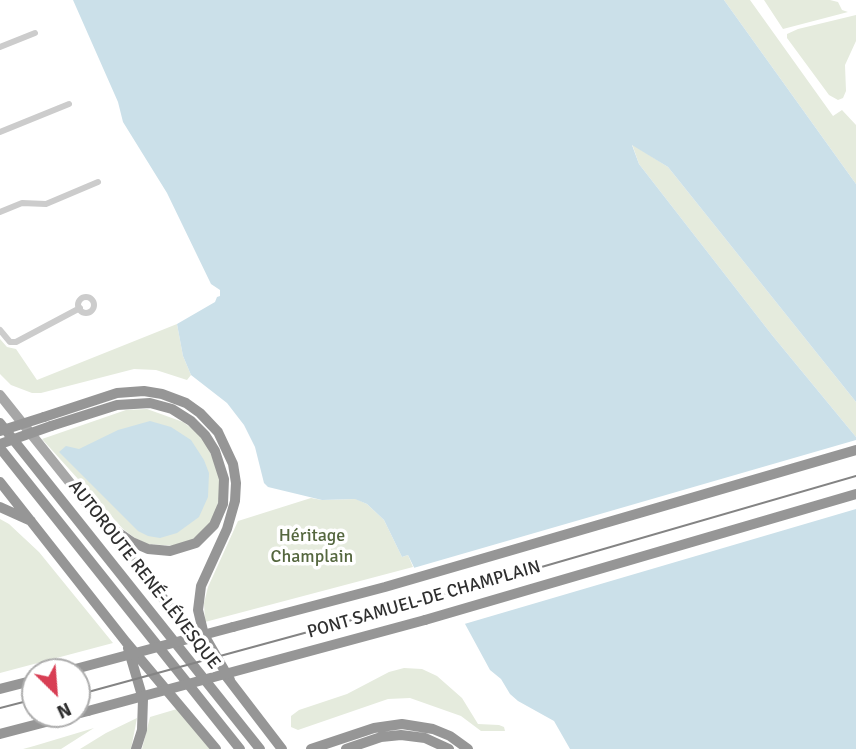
<!DOCTYPE html>
<meta charset="utf-8">
<style>
body{margin:0}
#map{position:relative;width:856px;height:749px;overflow:hidden;background:#fff;font-family:Signika,sans-serif}
canvas{display:block}
.north{position:absolute;left:21px;top:658px;width:70px;height:70px;box-sizing:border-box;background:#fff;border:2px solid #acacac;border-radius:50%;rotate:155deg;font-size:19px;font-weight:700;line-height:28px;text-align:center;color:#2f2f2f}
.north::after{content:'';display:block;margin:auto;width:24px;height:32px;background:#d83e54;clip-path:polygon(50% 0,100% 100%,50% 72%,0 100%)}
</style>
<div id="map">
<canvas width="856" height="749"></canvas>
<div class="north">N</div>
</div>
<script>
const g = document.querySelector('canvas').getContext('2d');
g.lineJoin = 'round';
function paint(path, color) { g.fillStyle = color; g.fill(path, 'evenodd'); }
const shape = rows => new Path2D(rows.map(r => 'M' + r).join(''));
function stroke(path, color, width, dash) { g.strokeStyle = color; g.lineWidth = width; g.lineCap = dash ? 'butt' : 'round'; g.setLineDash(dash || []); g.stroke(path); }
function drawText(font, color, halo, rows, align = 'center') {
  g.font = font + ' Signika,sans-serif'; g.lineWidth = 7; g.setLineDash([]); g.textBaseline = 'middle'; g.strokeStyle = halo; g.fillStyle = color; for (const [text, x, y, turn = 0] of rows) {
    g.save(); g.translate(x, y); g.rotate((+turn || 0) * Math.PI / 180); g.textAlign = isNaN(turn) ? turn : align; if (halo) g.strokeText(text, 0, 0); g.fillText(text, 0, 0); g.restore();
  }
}
paint(shape([
 [724,0,750,0,833,116,842,110,856,125,856,184],
 [764,0,830,0,838,2,842,10,848,12,783,29],
 [856,15,856,41,845,65,846,91,843,98,838,100,829,95,787,38,787,34,798,29],
 [632,144,668,167,856,402,856,437,772,335,639,164],
 [177,324,183,356,191,375,187,380,156,370,134,369,41,393,32,393,11,385,0,374,0,339,7,347,16,349,37,380],
 [147,409,183,422,194,430,205,441,218,471,221,490,214,519,197,538,177,546,147,544,135,538,123,529,42,439,126,410],
 [311,498,322,500,356,499,367,504,384,520,402,557,408,555,413,567,205,622,204,603,208,587,238,521],
 [0,519,9,524,39,552,113,643,0,673],
 [404,668,422,669,437,676,462,698,478,724,499,725,504,727,505,731,481,731,461,716,410,698,388,699,298,730,291,727,291,716,299,710,347,694,389,672],
 [177,709,210,749,142,749,150,717],
 [137,718,131,749,80,749,106,733],
 [94,728,61,749,23,749,34,746]
]), '#e5ebdd');
paint(shape([
 [73,0,724,0,856,184,856,402,668,167,632,145,639,164,772,335,856,437,856,749,570,749,554,721,518,701,510,694,501,679,490,670,458,611,424,588,408,555,402,557,384,520,367,504,355,499,322,500,268,487,264,483,255,447,244,425,227,403,191,375,183,356,177,324,215,302,217,297,220,296,220,290,211,284,167,193,123,122,118,102],
 [150,421,171,427,191,440,204,460,209,473,208,497,199,517,177,533,160,538,148,536,138,531,59,452,66,446,79,449,118,430]
]), '#cbe0e9');
paint(shape([
 [856,440,856,509,461,625,455,614,422,591,410,569]
]), '#fff');
stroke(shape([
 [0,47,35,33],
 [0,132,69,104],
 [0,212,22,203,46,204,98,182],
 '78 305a8 8 0 1 1 16 0a8 8 0 1 1-16 0Z',
 [0,330,10,342,16,342,80,308]
]), '#ccc', 6);
stroke(shape([
 [0,395,99,519]
]), '#a7a7a7', 10);
stroke(shape([
 [44,417,117,393,144,391,162,394,186,403,200,413,218,432,233,464,236,483,235,501,227,529,201,586,198,610,204,635,230,680],
 [0,423,260,749],
 [51,426,117,405,150,403,172,409,191,421,205,435,215,451,224,479,223,504,214,525,196,543,170,551,148,549,132,542,99,519],
 [0,448,240,749],
 [0,482,126,642,216,749],
 [0,507,31,521],
 [107,529,209,655],
 [425,620,856,494],
 [233,627,385,587,856,450],
 [128,648,143,699,142,730,136,749],
 [226,676,282,749],
 [0,689,35,680],
 [0,734,88,711],
 [311,749,374,728,402,724,433,729,450,736,468,749],
 [346,749,381,737,401,735,425,738,449,749]
]), '#969696', 10);
stroke(shape([
 [77,695,462,590,856,476],
 [0,708,35,699]
]), '#848484', 2);
stroke(shape([
 [0,431,44,417],
 [0,444,51,426],
 [64,672,233,627],
 [88,711,425,620]
]), '#969696', 10);
drawText('18px', '#55673f', '#fff', [
 ["Héritage",312,536],
 ["Champlain",312,557]
]);
drawText('18px', '#2f2f2f', '#fff', [
 ["AUTOROUTE RENÉ-LÉVESQUE",144,575,52],
 ["PONT SAMUEL-DE CHAMPLAIN",424,600,-16]
]);
</script>
